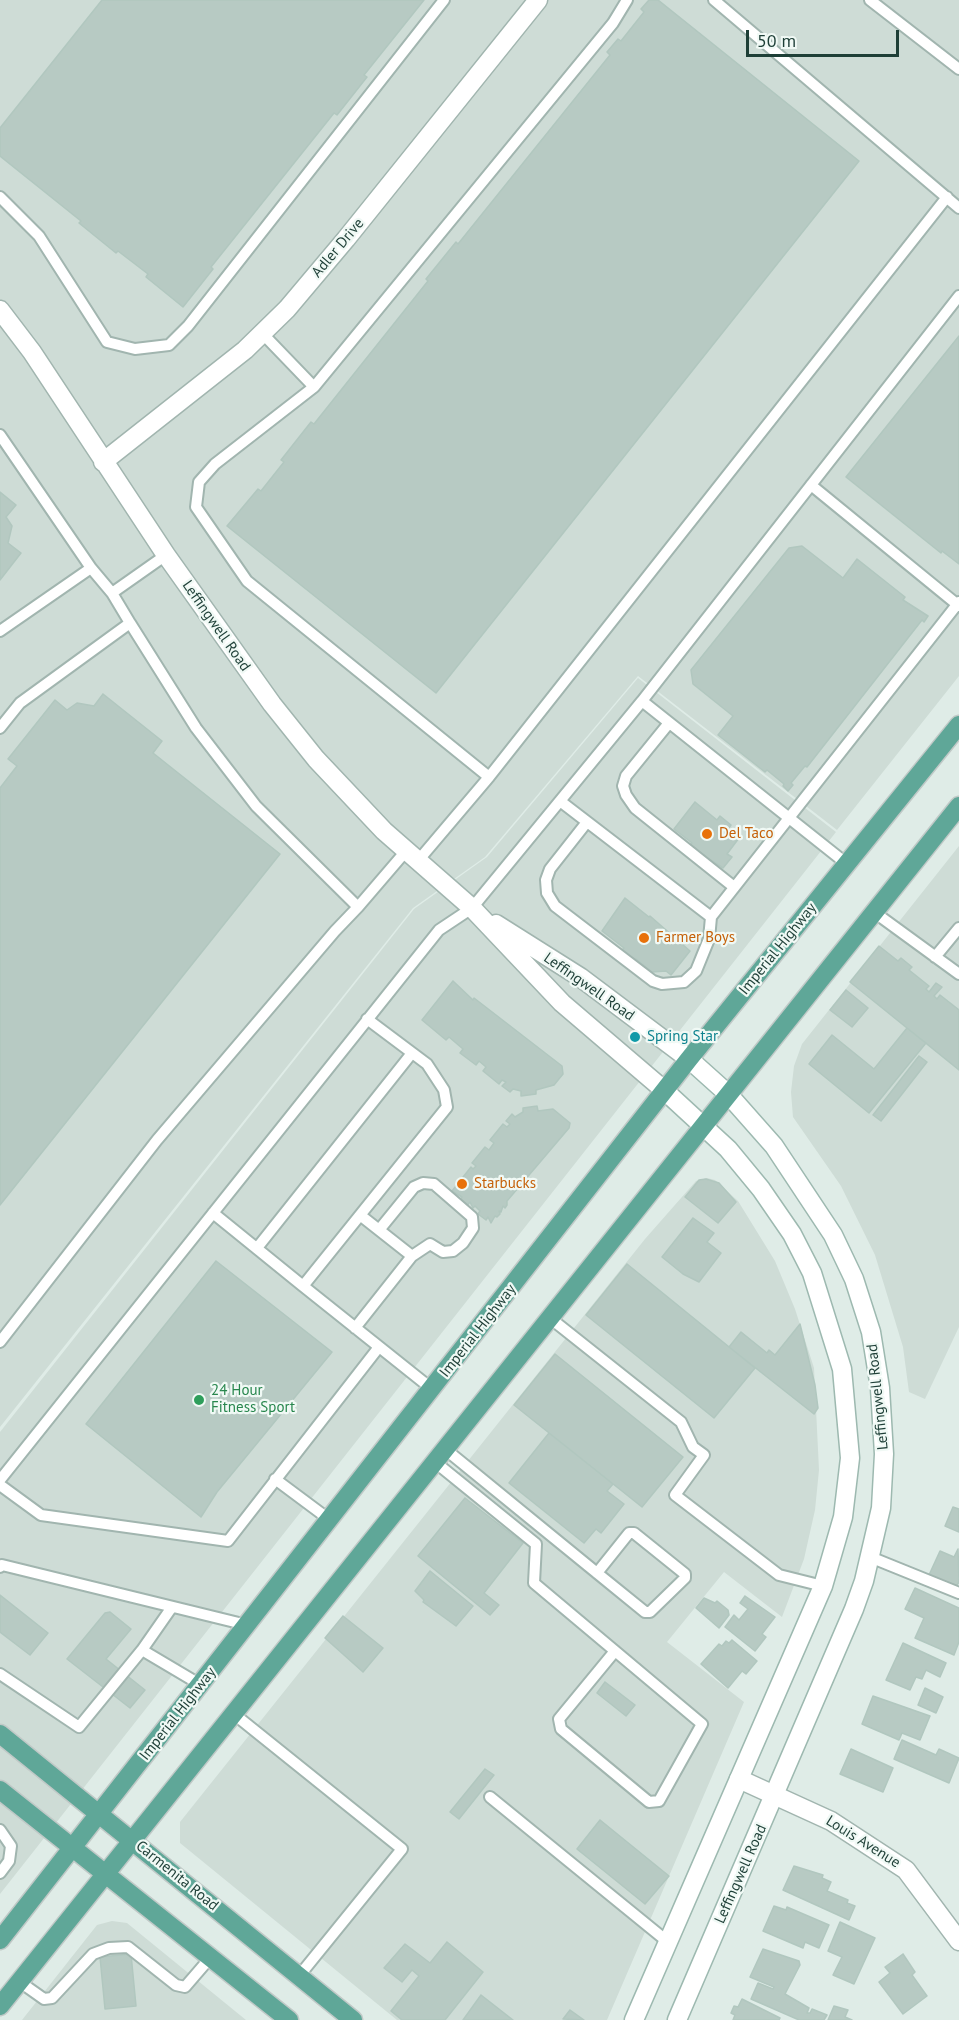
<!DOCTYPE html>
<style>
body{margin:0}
#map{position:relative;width:959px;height:2020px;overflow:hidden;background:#dfece7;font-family:"PT Sans",sans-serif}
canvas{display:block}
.scale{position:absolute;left:746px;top:30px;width:153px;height:27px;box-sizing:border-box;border:3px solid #1e3f37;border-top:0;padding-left:8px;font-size:18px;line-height:21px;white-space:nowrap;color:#1e3f37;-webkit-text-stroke:4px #f0f9f5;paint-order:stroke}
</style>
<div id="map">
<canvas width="959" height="2020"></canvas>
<div class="scale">50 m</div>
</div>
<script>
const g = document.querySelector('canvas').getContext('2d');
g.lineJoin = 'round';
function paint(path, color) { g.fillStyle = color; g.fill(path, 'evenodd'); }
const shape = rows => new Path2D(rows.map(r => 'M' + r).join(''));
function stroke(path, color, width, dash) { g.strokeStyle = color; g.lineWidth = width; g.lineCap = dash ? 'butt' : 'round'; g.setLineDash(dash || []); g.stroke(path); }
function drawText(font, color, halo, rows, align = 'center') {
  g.font = font + ' "PT Sans",sans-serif'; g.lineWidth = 4.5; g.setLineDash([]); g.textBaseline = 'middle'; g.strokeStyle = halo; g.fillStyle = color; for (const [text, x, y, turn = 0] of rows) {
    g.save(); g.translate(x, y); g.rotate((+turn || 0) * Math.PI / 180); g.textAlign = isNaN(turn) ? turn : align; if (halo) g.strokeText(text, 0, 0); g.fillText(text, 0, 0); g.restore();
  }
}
paint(shape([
 [0,0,959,0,959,676,837,830,638,676,485,857,413,908,0,1427],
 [638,678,836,832,0,1894,0,1432,414,909,487,857],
 [959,846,959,1327,925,1399,909,1392,903,1347,875,1255,841,1186,793,1117,791,1092,794,1066,802,1044],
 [707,1178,715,1180,738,1201,775,1261,795,1309,814,1368,819,1470,815,1510,804,1559,782,1617,724,1572,667,1642,744,1702,607,2020,397,2020,180,1843,180,1822,645,1239,696,1181],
 [112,1921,127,1923,246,2020,22,2020,97,1925]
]), '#cedcd6');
const building = shape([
 [102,0,424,0,364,75,367,77,337,115,334,113,211,267,213,269,183,307,146,277,148,274,118,251,116,253,79,223,81,221,0,156,0,128,102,0],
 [649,0,658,0,859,161,436,693,227,526,258,489,261,491,284,462,281,460,311,422,314,424,428,281,426,279,456,242,458,244,610,55,607,52,618,39,621,41,644,12,641,9,649,0],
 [959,336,959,564,942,551,941,553,846,477,959,336],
 [0,492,16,505,6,517,12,526,8,543,21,553,0,580,0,492],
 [802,546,843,578,857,559,905,597,903,600,928,616,924,622,922,620,807,767,805,766,791,783,793,785,788,791,783,786,784,784,767,770,765,772,718,735,733,716,693,684,691,670,789,548,802,546],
 [103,694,162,741,153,753,280,854,0,1205,0,788,17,766,8,759,55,700,67,710,77,703,94,706,103,694],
 [695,802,717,820,720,816,731,825,728,829,739,838,727,854,732,857,723,868,689,846,692,843,674,829,695,802],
 [625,898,649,917,650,916,690,951,671,975,666,971,652,972,636,959,634,962,621,951,624,948,602,931,625,898],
 [879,946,898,961,901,958,912,967,909,970,929,986,926,989,929,992,936,983,942,987,934,996,937,999,940,995,959,1010,959,1070,850,982,879,946],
 [453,981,473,1000,474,998,562,1066,563,1074,554,1085,536,1090,536,1094,521,1096,521,1091,513,1089,510,1092,502,1086,506,1082,502,1080,499,1084,483,1071,486,1067,479,1061,476,1065,460,1053,463,1049,449,1037,446,1040,422,1020,453,981],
 [846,990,868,1008,852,1027,830,1010,846,990],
 [907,1028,926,1043,869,1113,809,1064,832,1035,874,1069,907,1028],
 [919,1056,927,1062,881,1121,873,1115,919,1056],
 [537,1106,538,1111,553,1109,570,1123,569,1128,507,1201,507,1205,505,1208,503,1206,501,1212,499,1211,500,1214,497,1217,495,1216,491,1223,488,1217,486,1220,478,1214,480,1211,475,1206,473,1208,470,1202,465,1208,458,1202,462,1197,452,1191,471,1167,473,1169,476,1166,472,1163,485,1147,489,1150,494,1143,490,1140,503,1124,507,1127,510,1124,506,1121,512,1114,515,1117,523,1112,523,1108,537,1106],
 [706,1179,719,1183,736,1202,718,1223,685,1197,699,1180,706,1179],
 [693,1218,714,1233,707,1242,721,1253,699,1282,683,1274,662,1257,693,1218],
 [216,1261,332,1352,217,1492,201,1517,86,1424,216,1261],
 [627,1264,755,1368,714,1418,586,1315,627,1264],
 [800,1324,815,1385,818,1408,814,1414,729,1347,741,1332,767,1353,769,1350,775,1355,800,1324],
 [555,1354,683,1457,642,1507,514,1405,555,1354],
 [549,1433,613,1484,607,1491,624,1504,601,1533,596,1529,584,1543,509,1483,549,1433],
 [465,1498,523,1543,484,1593,499,1605,490,1615,418,1556,465,1498],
 [953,1507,959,1509,959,1532,945,1526,953,1507],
 [958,1549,959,1582,956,1587,929,1575,940,1551,954,1557,958,1549],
 [430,1571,473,1606,456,1626,423,1602,424,1600,415,1591,430,1571],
 [915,1588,959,1608,959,1642,954,1655,915,1638,924,1618,905,1609,915,1588],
 [0,1595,48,1633,30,1655,0,1632,0,1595],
 [745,1596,775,1617,762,1634,766,1637,755,1651,725,1627,734,1615,739,1620,748,1609,740,1603,745,1596],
 [704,1598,715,1603,717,1601,728,1610,729,1615,719,1628,696,1608,704,1598],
 [110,1612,131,1629,106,1659,145,1690,130,1708,67,1659,105,1613,110,1612],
 [343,1616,383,1648,363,1672,325,1638,343,1616],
 [732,1640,757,1661,746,1674,742,1671,728,1688,701,1664,719,1644,722,1646,726,1641,729,1643,732,1640],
 [903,1643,946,1663,940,1677,926,1670,922,1679,916,1677,910,1690,886,1680,903,1643],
 [605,1682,635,1705,626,1716,597,1693,605,1682],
 [925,1688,943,1697,936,1713,918,1705,925,1688],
 [873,1696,930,1716,920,1740,902,1733,899,1740,862,1724,873,1696],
 [902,1740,936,1755,939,1749,959,1758,949,1783,894,1759,902,1740],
 [851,1749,893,1768,883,1792,840,1774,851,1749],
 [485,1769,494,1775,459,1819,450,1812,485,1769],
 [600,1820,669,1876,645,1904,577,1849,600,1820],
 [794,1866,823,1875,822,1878,831,1882,827,1891,848,1900,847,1903,855,1906,849,1920,783,1890,794,1866],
 [774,1906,786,1910,787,1907,829,1925,819,1948,805,1942,803,1948,763,1931,774,1906],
 [840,1922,875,1938,854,1984,833,1975,842,1957,828,1951,840,1922],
 [447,1942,483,1972,445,2020,402,2020,391,2011,419,1976,412,1970,402,1982,384,1968,405,1944,430,1963,447,1942],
 [763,1949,799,1961,800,1965,785,1994,809,2008,807,2013,810,2013,812,2009,827,2015,824,2020,799,2020,751,1999,758,1983,773,1989,774,1987,750,1977,763,1949],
 [131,1954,136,2006,105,2009,100,1957,131,1954],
 [903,1954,915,1972,912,1975,927,1996,903,2014,879,1982,890,1973,885,1967,903,1954],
 [481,1995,513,2020,463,2020,481,1995],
 [742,1999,780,2018,779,2020,733,2020,735,2015,731,2013,734,2006,738,2007,742,1999],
 [834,2006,848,2010,845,2017,852,2020,828,2020,834,2006],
 [570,2010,584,2020,563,2019,570,2010]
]);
paint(building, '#b7cac3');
stroke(building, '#b1c7bf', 1.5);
const lane = shape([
 [714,0,959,208],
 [870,0,959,69],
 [0,197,39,236,107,342,135,349,169,345,188,326,444,0],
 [262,333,314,387,215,464,199,482,196,507,247,581,489,777,417,862],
 [314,387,613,23,627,0],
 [0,435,91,568],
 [811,485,959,606],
 [130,623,196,728,256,806,358,907,406,851],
 [0,631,91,568,112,593,166,555],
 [642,701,959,296],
 [669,723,626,776,623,786,626,795,635,808,734,887],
 [0,728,20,703,130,623,112,593],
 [489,777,947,197],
 [560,801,711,917,959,602],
 [587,822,550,869,546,880,547,893,555,906,653,981,662,984,684,982,696,971,709,939,711,917],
 [874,912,959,974],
 [935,957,959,928],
 [367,1019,427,1064,444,1090,447,1107,303,1286,432,1389],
 [213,1213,303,1286],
 [379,1230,414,1187,423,1183,434,1184,472,1217,473,1228,463,1243,453,1251,443,1252,430,1244,412,1256],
 [257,1248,412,1053],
 [550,1318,681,1422,693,1447,704,1455,675,1495,779,1575,823,1586],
 [355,1328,412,1256,360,1215],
 [0,1342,157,1140,335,931,358,907],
 [445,1449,461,1462,597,1573,645,1612,650,1612,685,1578,685,1574,634,1533,629,1533,597,1573],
 [435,1462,536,1544,534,1583,702,1724,659,1801,649,1802,561,1729,559,1719,615,1651],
 [275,1479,330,1520],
 [0,1480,439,930,472,908,642,701,847,864],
 [0,1485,41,1515,228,1541,379,1347],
 [870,1557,959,1593],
 [0,1567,2,1565,247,1625],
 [142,1650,172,1607],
 [0,1674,79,1727,142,1650,201,1685],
 [234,1714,402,1849,299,1976],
 [490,1797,668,1942],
 [0,1830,11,1846,9,1861,0,1873],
 [20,1982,44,1999,52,1998,93,1954,109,1948,128,1947,176,1985,185,1987,210,1958]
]);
const street = shape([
 [0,310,32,352,166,555,272,704,316,759,384,831,472,908,562,1003,665,1091],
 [103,462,245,350,287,309,346,239,538,0],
 [496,924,580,977,689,1059],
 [739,1779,831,1821,906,1870,959,1941]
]);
const secondary = shape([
 [634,2020,823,1586,843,1517,850,1458,842,1369,812,1273,792,1234,761,1189,728,1149,665,1091],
 [677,2020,854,1609,864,1581,881,1508,884,1454,880,1388,871,1332,854,1279,833,1235,774,1146,728,1094,689,1059]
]);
const primary = shape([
 [0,1734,353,2020],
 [0,1790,289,2020],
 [0,1940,689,1059,959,725],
 [0,2006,959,806]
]);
stroke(lane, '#a1b5af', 14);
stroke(street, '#a1b5af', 21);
stroke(secondary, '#9db9b0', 21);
stroke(primary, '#c0c9c7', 21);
stroke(lane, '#fff', 10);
stroke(street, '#fff', 18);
stroke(secondary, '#fff', 18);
stroke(primary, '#5fa798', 18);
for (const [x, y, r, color] of [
 [707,834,6,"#e8710a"],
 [644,938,6,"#e8710a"],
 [635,1037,6,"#0f9aa8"],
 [462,1184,6,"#e8710a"],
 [199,1400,6,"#2e9e5b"]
]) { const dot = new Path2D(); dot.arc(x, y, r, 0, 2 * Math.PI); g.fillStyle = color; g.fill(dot); stroke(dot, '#f0f9f5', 2); }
drawText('15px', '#1e3f37', '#f0f9f5', [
 ["Adler Drive",338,248,-50],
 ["Leffingwell Road",216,626,55],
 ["Imperial Highway",778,949,-51],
 ["Leffingwell Road",589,987,35],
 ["Imperial Highway",478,1331,-52],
 ["Leffingwell Road",878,1397,-96],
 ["Imperial Highway",178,1714,-52],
 ["Louis Avenue",863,1842,32],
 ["Leffingwell Road",741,1874,-66],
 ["Carmenita Road",177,1876,39]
]);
drawText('15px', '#c56008', '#f0f9f5', [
 ["Del Taco",719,834],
 ["Farmer Boys",656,938],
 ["Starbucks",474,1184]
], 'left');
drawText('15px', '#0d838f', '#f0f9f5', [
 ["Spring Star",647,1037]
], 'left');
drawText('15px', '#27864d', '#f0f9f5', [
 ["24 Hour",211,1391],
 ["Fitness Sport",211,1408]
], 'left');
</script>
